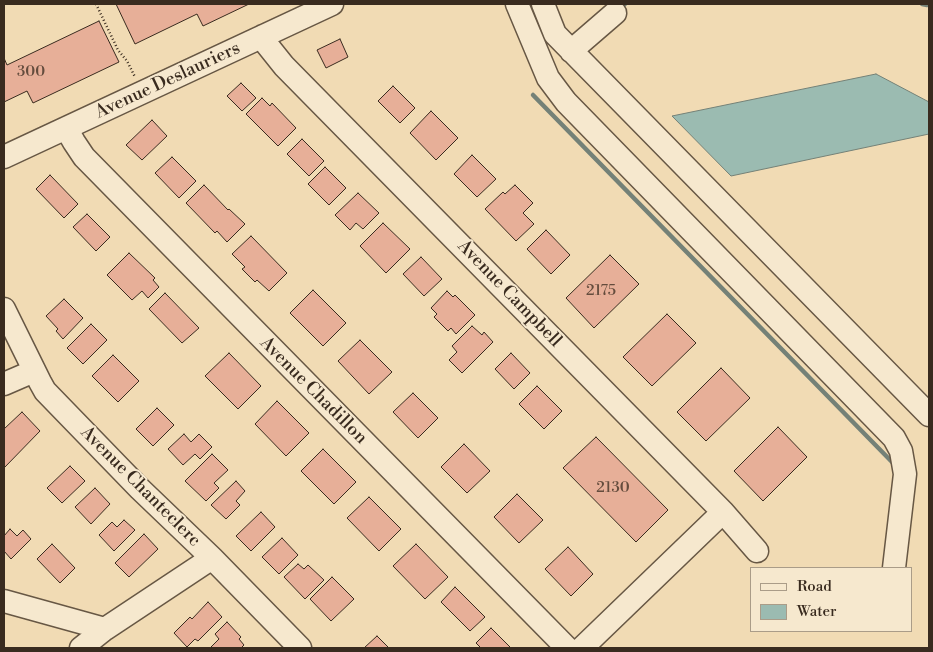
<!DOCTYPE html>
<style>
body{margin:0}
#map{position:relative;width:933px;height:652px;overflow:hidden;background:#f1dbb4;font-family:"Libre Bodoni",serif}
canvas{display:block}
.frame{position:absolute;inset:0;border:5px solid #392b1f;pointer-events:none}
.legend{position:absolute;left:750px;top:567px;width:162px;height:65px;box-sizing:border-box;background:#f6e8ce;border:1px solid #aa9c88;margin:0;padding:6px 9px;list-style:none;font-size:15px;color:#392b1f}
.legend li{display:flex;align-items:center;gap:10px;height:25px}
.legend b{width:25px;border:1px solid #aa9c88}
</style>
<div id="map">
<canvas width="933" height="652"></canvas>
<div class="frame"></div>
<ul class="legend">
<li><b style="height:6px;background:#f6e8ce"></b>Road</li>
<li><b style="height:14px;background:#9bbbb1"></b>Water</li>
</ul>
</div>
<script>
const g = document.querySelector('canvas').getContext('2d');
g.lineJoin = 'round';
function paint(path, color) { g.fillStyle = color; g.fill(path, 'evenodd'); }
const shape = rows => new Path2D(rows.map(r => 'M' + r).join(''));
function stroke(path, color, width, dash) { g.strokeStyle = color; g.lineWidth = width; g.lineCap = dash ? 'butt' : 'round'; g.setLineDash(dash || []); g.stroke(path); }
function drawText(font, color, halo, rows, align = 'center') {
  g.font = font + ' "Libre Bodoni",serif'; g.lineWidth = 4; g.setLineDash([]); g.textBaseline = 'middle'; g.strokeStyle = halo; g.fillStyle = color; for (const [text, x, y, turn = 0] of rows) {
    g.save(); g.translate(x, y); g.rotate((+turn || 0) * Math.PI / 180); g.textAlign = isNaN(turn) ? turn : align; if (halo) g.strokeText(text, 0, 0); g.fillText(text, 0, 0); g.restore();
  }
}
const water = shape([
 [876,74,929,102,929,134,731,176,672,116,876,74]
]);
paint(water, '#9bbbb1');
stroke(water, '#748177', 1);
stroke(shape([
 [922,4,927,5],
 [624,5,625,4],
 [533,95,894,464]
]), '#748177', 4.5);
const building = shape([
 [116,4,249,4,203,26,197,14,135,44,116,4],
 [99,21,119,62,33,103,27,91,4,102,4,58,7,65,99,21],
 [340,39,348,57,326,68,317,50,340,39],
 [241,83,256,98,242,111,227,96,241,83],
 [393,86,415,108,400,123,378,101,393,86],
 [262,98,270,106,272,103,296,128,278,146,246,114,262,98],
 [431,111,458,138,436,160,410,133,431,111],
 [152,120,167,136,142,160,126,145,152,120],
 [302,139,324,161,309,176,287,154,302,139],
 [472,155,496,179,477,197,454,174,472,155],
 [172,157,196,181,179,198,155,173,172,157],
 [325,167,346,188,329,205,308,184,325,167],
 [50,175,78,204,64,218,36,189,50,175],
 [204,185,228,210,229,209,245,224,227,242,217,231,215,233,186,203,204,185],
 [515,185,533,203,523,213,534,224,516,241,485,209,503,192,505,194,515,185],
 [358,193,379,213,363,229,356,223,350,230,335,215,358,193],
 [87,214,110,237,96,251,73,227,87,214],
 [383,223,410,249,386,273,360,246,383,223],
 [546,230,570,255,551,274,527,249,546,230],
 [251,236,287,273,269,291,257,280,255,282,242,269,245,267,232,254,251,236],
 [129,253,155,278,153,280,159,287,148,298,142,291,132,300,107,275,129,253],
 [610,255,639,284,594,328,566,298,610,255],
 [421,257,442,279,424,296,403,274,421,257],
 [313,290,346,323,323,346,290,313,313,290],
 [447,291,453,297,455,295,475,315,456,334,451,328,448,331,434,317,437,314,431,308,447,291],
 [165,293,199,328,182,343,149,309,165,293],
 [64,299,83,318,63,339,56,331,58,329,46,316,64,299],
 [667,314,696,343,652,386,623,357,667,314],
 [91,324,107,340,83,364,67,348,91,324],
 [472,326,482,335,484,332,493,342,462,373,449,360,457,352,452,346,472,326],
 [360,340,392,372,369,394,338,361,360,340],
 [229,353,261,386,238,409,205,376,229,353],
 [511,353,530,373,514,389,495,369,511,353],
 [113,355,139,381,118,402,92,376,113,355],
 [721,368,750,398,706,441,677,412,721,368],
 [537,386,562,411,544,429,519,404,537,386],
 [413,393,438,418,418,438,393,412,413,393],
 [277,401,309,433,286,456,255,424,277,401],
 [157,408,174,425,153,446,136,429,157,408],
 [22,412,40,431,4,468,4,429,22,412],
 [778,427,807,457,763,501,734,471,778,427],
 [184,434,191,442,199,434,212,447,200,459,195,454,183,465,168,449,184,434],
 [596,437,668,510,636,542,563,468,596,437],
 [464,444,490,471,467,493,441,467,464,444],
 [323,449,356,482,334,504,301,471,323,449],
 [212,454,228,470,214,483,219,488,206,501,185,481,212,454],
 [70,466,85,481,62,503,47,488,70,466],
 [236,481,245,491,236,501,240,505,226,519,211,505,236,481],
 [95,488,110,504,91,524,75,507,95,488],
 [517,494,543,520,519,543,494,517,517,494],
 [369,497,401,529,379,551,347,518,369,497],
 [261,512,275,527,251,551,236,536,261,512],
 [124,520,135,530,114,551,99,535,112,522,117,527,124,520],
 [10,529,17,536,23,530,31,539,11,559,4,551,4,536,10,529],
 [144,534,158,549,129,577,115,563,144,534],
 [282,538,298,555,279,574,262,557,282,538],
 [52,544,75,568,60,583,37,559,52,544],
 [416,544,448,577,425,599,393,566,416,544],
 [568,547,593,574,571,596,545,569,568,547],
 [298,564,304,569,308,565,324,580,305,599,284,577,298,564],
 [332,577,354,599,331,621,310,599,332,577],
 [455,587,485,617,470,631,441,602,455,587],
 [208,602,222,617,198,641,195,639,187,647,174,633,190,617,192,619,208,602],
 [227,622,241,637,239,639,244,645,241,648,210,648,219,639,215,634,227,622],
 [491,628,511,648,481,648,476,643,491,628],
 [377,636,389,648,364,648,377,636]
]);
paint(building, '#e7af98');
stroke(building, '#392b1f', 1);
const minor = shape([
 [517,4,548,78,566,102,894,438,901,451,905,474,894,568],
 [543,4,555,34,929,415],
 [263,36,268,46,284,66,723,512,757,551],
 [571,51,615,13],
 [66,128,74,142,84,157,567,648],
 [4,157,332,4],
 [4,309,40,382,45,391,140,489,212,558,300,648],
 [4,384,34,371],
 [4,601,105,629],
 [81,648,105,629,212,558],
 [582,648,723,512]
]);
stroke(minor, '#675744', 25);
stroke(shape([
 [96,4,118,50,127,61,135,77]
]), '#392b1f', 2.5, [1, 2.5]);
stroke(minor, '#f6e8ce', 22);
drawText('15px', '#644c3d', null, [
 ["300",31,72],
 ["2175",601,291],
 ["2130",613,488]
]);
drawText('18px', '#392b1f', '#f6e8ce', [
 ["Avenue Deslauriers",168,81,-25],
 ["Avenue Campbell",509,294,46],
 ["Avenue Chadillon",313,391,45],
 ["Avenue Chanteclerc",140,487,45]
]);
</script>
